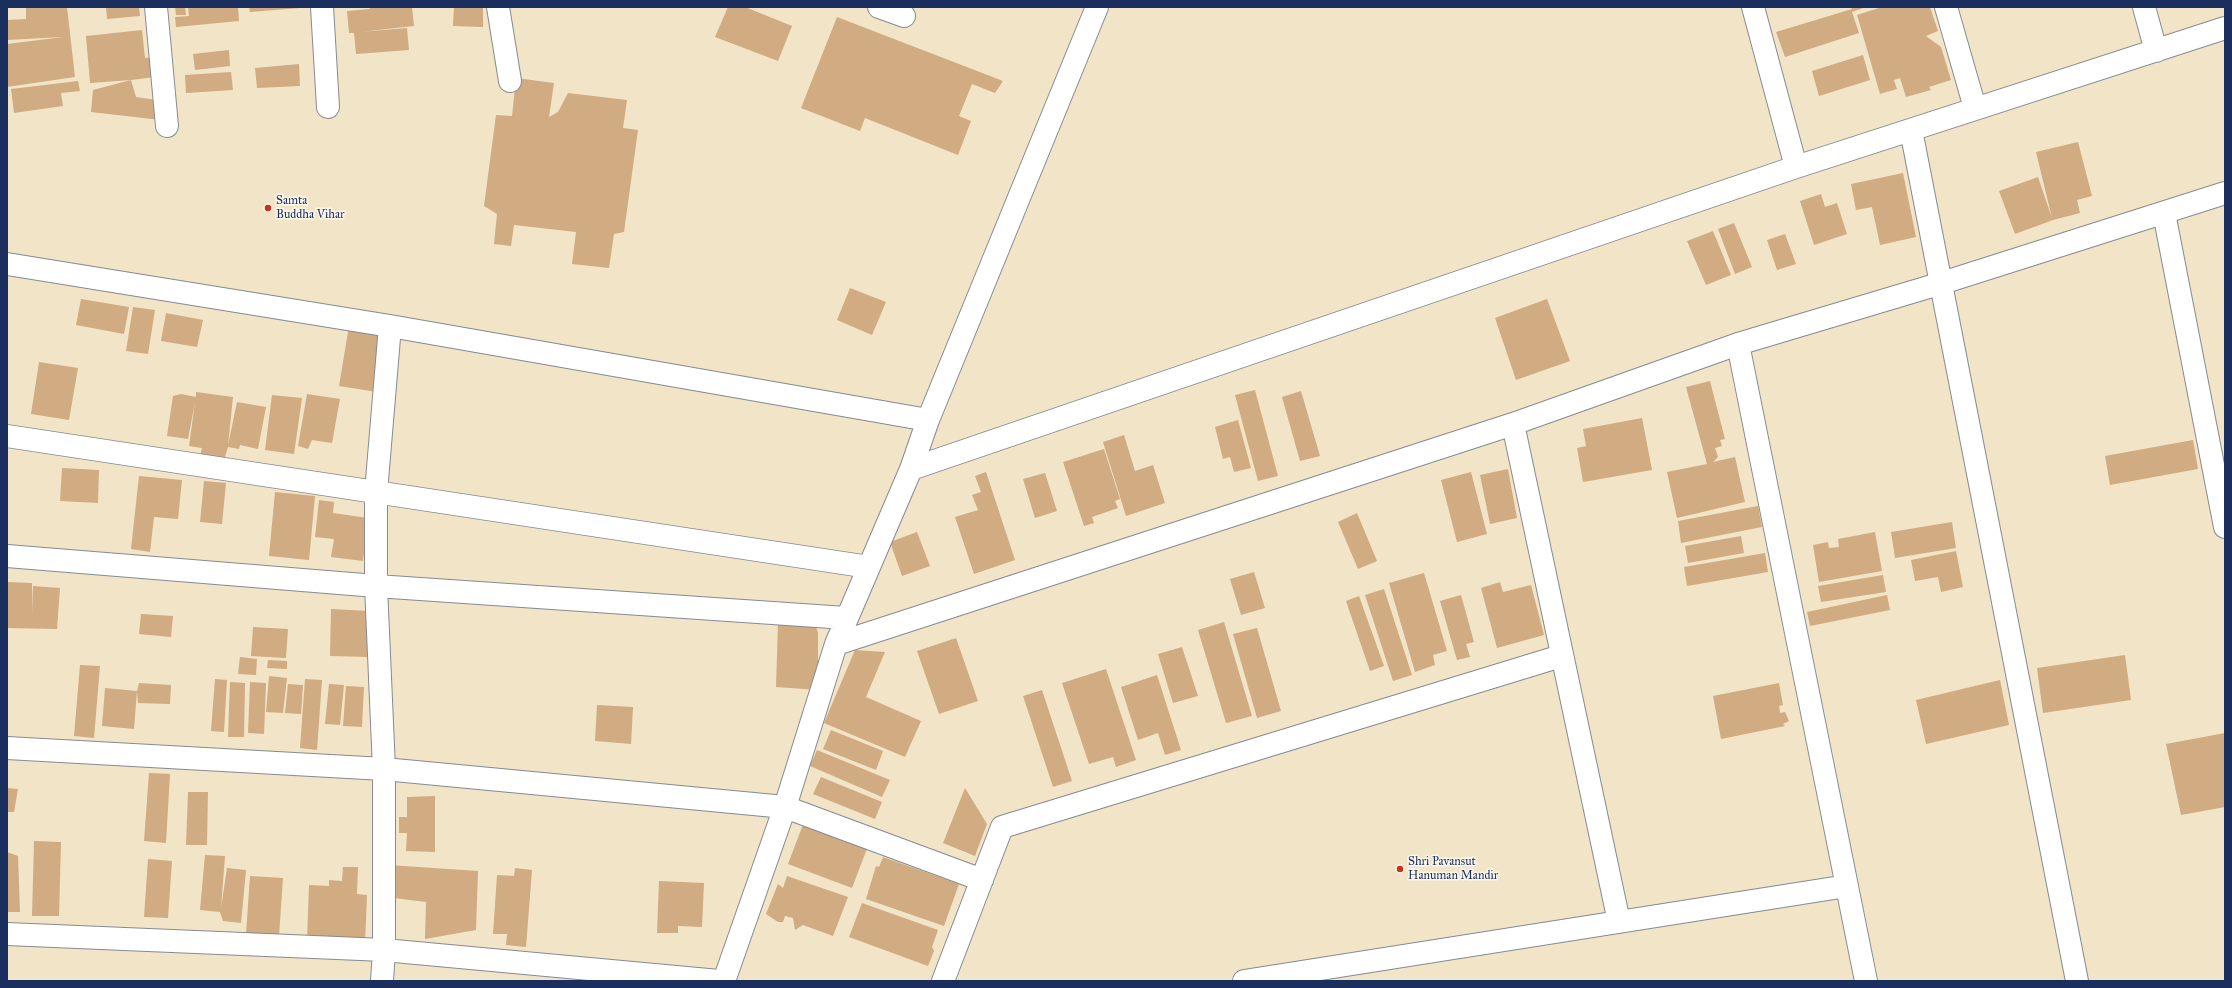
<!DOCTYPE html>
<style>
body{margin:0}
#map{position:relative;width:2232px;height:988px;overflow:hidden;background:#f1e4c7;font-family:"IM FELL Great Primer",serif}
canvas{display:block}
.frame{position:absolute;inset:0;border:8px solid #1b2f5e;pointer-events:none}
</style>
<div id="map">
<canvas width="2232" height="988"></canvas>
<div class="frame"></div>
</div>
<script>
const g = document.querySelector('canvas').getContext('2d');
g.lineJoin = 'round';
function paint(path, color) { g.fillStyle = color; g.fill(path, 'evenodd'); }
const shape = rows => new Path2D(rows.map(r => 'M' + r).join(''));
function stroke(path, color, width, dash) { g.strokeStyle = color; g.lineWidth = width; g.lineCap = dash ? 'butt' : 'round'; g.setLineDash(dash || []); g.stroke(path); }
function drawText(font, color, halo, rows, align = 'center') {
  g.font = font + ' "IM FELL Great Primer",serif'; g.lineWidth = 3; g.setLineDash([]); g.textBaseline = 'middle'; g.strokeStyle = halo; g.fillStyle = color; for (const [text, x, y, turn = 0] of rows) {
    g.save(); g.translate(x, y); g.rotate((+turn || 0) * Math.PI / 180); g.textAlign = isNaN(turn) ? turn : align; if (halo) g.strokeText(text, 0, 0); g.fillText(text, 0, 0); g.restore();
  }
}
paint(shape([
 [26,7,67,7,75,77,7,87,7,44,63,37,7,40,7,20,26,19],
 [106,7,139,7,140,16,107,19],
 [175,7,185,7,186,15,176,15],
 [188,7,238,7,239,21,176,27,175,17,189,16],
 [249,7,300,7,300,8,250,12],
 [370,7,412,7,414,26,360,32,407,28,409,50,356,54,354,33,349,33,347,11,370,9],
 [454,7,483,7,483,27,453,26],
 [728,7,745,7,792,26,778,61,715,37],
 [1851,7,1866,7,1852,12,1859,33,1785,57,1776,32,1852,9],
 [1882,7,1930,7,1938,31,1926,36,1941,47,1951,80,1929,87,1931,90,1906,97,1900,78,1894,80,1897,89,1880,94,1857,15],
 [837,17,1003,81,995,93,972,84,959,116,971,121,958,155,865,118,860,131,801,108],
 [142,30,145,58,153,57,155,77,131,80,136,97,157,100,161,120,91,112,93,90,131,80,90,83,86,36],
 [229,50,230,66,195,70,193,54],
 [1863,55,1870,80,1819,96,1812,71],
 [299,64,300,86,257,88,255,68],
 [231,72,233,90,186,93,185,75],
 [516,78,554,83,549,117,558,112,568,93,627,100,623,128,638,130,624,232,614,234,609,268,572,264,576,232,514,225,511,246,494,244,497,214,484,206,496,115,512,116],
 [78,81,80,91,61,93,63,106,14,113,11,89],
 [2078,142,2092,196,2077,200,2080,213,2053,220,2015,234,1999,191,2038,177,2052,218,2036,152],
 [1903,173,1916,237,1880,245,1872,207,1856,210,1851,184],
 [1821,194,1825,207,1837,203,1847,234,1814,245,1800,201],
 [1734,223,1752,267,1735,274,1718,229],
 [1713,231,1731,275,1706,285,1687,241],
 [1785,234,1796,264,1777,270,1767,240],
 [850,288,886,302,872,335,837,320],
 [81,299,129,307,124,334,76,325],
 [1547,299,1570,361,1516,380,1495,318],
 [133,307,155,310,148,354,126,351],
 [166,313,203,320,197,347,161,341],
 [349,326,387,332,377,392,339,386],
 [39,362,78,368,69,420,31,414],
 [1710,381,1725,439,1720,440,1722,446,1715,448,1718,457,1713,462,1735,457,1745,502,1677,518,1667,472,1707,464,1686,387],
 [1255,390,1278,476,1258,481,1235,395],
 [1301,391,1320,456,1300,461,1282,397],
 [196,392,233,397,228,445,237,402,266,407,258,449,240,445,239,449,228,447,224,460,200,457,202,448,189,446,195,402,188,439,167,436,173,396,181,394,196,397],
 [307,394,340,399,332,443,312,440,308,449,298,446],
 [272,395,302,398,294,454,265,450],
 [1642,418,1652,470,1583,482,1577,448,1586,446,1583,429],
 [1238,420,1251,468,1234,472,1230,457,1223,459,1215,427],
 [1124,435,1135,471,1153,465,1165,503,1126,516,1103,442],
 [2193,440,2198,469,2110,485,2105,456],
 [1104,449,1120,499,1115,501,1118,508,1092,517,1094,523,1084,526,1063,462],
 [62,468,99,470,98,503,60,501],
 [1508,469,1517,518,1490,524,1480,475],
 [986,472,1015,560,974,574,955,517,978,510,972,495,981,492,975,476],
 [1471,472,1487,534,1457,542,1441,480],
 [1045,473,1057,511,1035,518,1023,479],
 [139,476,182,480,178,519,154,517,150,552,131,549],
 [204,481,226,483,222,524,200,522],
 [275,492,315,496,309,560,269,556],
 [319,500,334,502,333,513,368,518,363,561,331,557,334,539,315,537],
 [1758,506,1762,527,1681,543,1678,521],
 [1357,513,1377,561,1358,569,1338,522],
 [1952,522,1956,548,1895,558,1891,532],
 [917,532,930,566,902,576,890,542],
 [1875,532,1882,571,1819,582,1813,545,1828,542,1829,548,1839,547,1838,539],
 [1741,536,1744,553,1688,563,1685,546],
 [1956,551,1963,587,1941,592,1938,577,1915,581,1911,560],
 [1765,553,1768,572,1687,586,1684,567],
 [1254,572,1265,608,1241,615,1230,579],
 [1424,573,1447,651,1433,655,1435,665,1415,672,1389,583],
 [1883,575,1886,592,1821,602,1818,586],
 [7,582,32,583,32,613,33,586,60,588,57,629,7,628],
 [1500,582,1503,592,1531,585,1544,635,1497,648,1481,588],
 [1384,589,1412,675,1393,681,1365,595],
 [1461,595,1474,642,1466,644,1470,657,1457,660,1440,601],
 [1887,595,1890,610,1810,626,1807,612],
 [1359,596,1384,666,1370,671,1346,601],
 [331,609,369,611,368,657,330,656],
 [141,614,173,616,171,637,139,634],
 [778,622,815,624,818,633,818,690,776,687],
 [1224,622,1252,716,1226,723,1198,630],
 [253,627,288,629,286,658,251,656],
 [1257,628,1281,711,1257,718,1233,634],
 [956,638,978,701,939,714,917,651],
 [1182,647,1198,696,1173,703,1158,654],
 [855,650,885,652,866,697,921,721,905,757,824,723],
 [2125,655,2131,700,2043,713,2037,668],
 [240,657,257,659,256,675,238,674],
 [268,660,287,661,287,669,267,668],
 [80,665,100,666,94,738,74,736],
 [1106,669,1136,760,1116,767,1113,757,1089,764,1062,683],
 [1157,675,1181,750,1165,755,1158,733,1138,740,1121,687],
 [269,676,287,678,283,713,266,712],
 [215,679,227,680,224,732,211,731],
 [305,679,322,680,317,750,300,748],
 [2000,680,2009,725,1926,744,1916,700],
 [230,682,245,683,244,737,228,737],
 [250,682,266,683,264,734,248,733],
 [139,683,171,685,170,704,138,703,137,691,134,729,102,726,105,688,137,691],
 [1779,683,1783,705,1779,706,1780,713,1785,712,1789,721,1783,724,1785,726,1721,739,1713,696],
 [288,684,303,685,301,714,285,713],
 [329,684,344,685,340,725,325,724],
 [346,686,364,687,362,727,343,726],
 [1042,690,1072,781,1053,787,1023,696],
 [597,705,633,707,631,744,595,741],
 [831,730,883,751,876,770,823,749],
 [2225,733,2225,807,2181,815,2166,744],
 [817,750,890,780,882,797,810,766],
 [149,773,170,774,166,843,144,841],
 [821,777,882,802,875,819,813,794],
 [7,788,18,789,14,812,7,812],
 [965,788,987,824,975,856,943,843],
 [188,792,208,792,207,845,186,845],
 [435,796,435,852,406,851,407,833,399,833,399,817,407,817,407,797],
 [804,822,868,846,852,888,788,864],
 [34,841,61,842,59,916,32,916],
 [7,852,18,856,20,912,7,912],
 [205,855,225,856,221,908,227,868,246,870,241,923,223,921,220,912,200,910],
 [883,857,959,884,944,926,866,899,876,866,879,867],
 [148,859,172,861,168,918,144,917],
 [388,865,478,871,476,930,425,939,426,902,386,897],
 [343,867,358,867,357,894,367,895,365,944,307,941,309,885,329,886,329,880,342,881],
 [515,868,532,870,526,947,506,945,507,934,493,934,497,875,514,876],
 [250,876,283,878,279,936,246,934],
 [787,876,848,897,833,936,803,925,795,930,793,918,785,916,783,922,778,922,766,914,778,884,783,888],
 [659,881,704,883,702,927,678,926,678,933,657,933],
 [862,903,938,930,932,947,934,951,928,966,849,937]
]), '#d1ab81');
const minor = shape([
 [156,7,167,126],
 [322,7,328,107],
 [498,7,510,81],
 [879,7,904,16],
 [1753,7,1796,167],
 [1946,7,1975,108],
 [2144,7,2156,51],
 [1911,130,2077,981],
 [2164,213,2225,527],
 [7,264,390,326,928,420],
 [1738,344,1866,981],
 [1513,424,1619,922],
 [7,436,869,567],
 [911,469,1796,167,2225,28],
 [7,556,376,586,846,618],
 [836,644,1513,424,1738,344,1942,283,2225,193],
 [7,748,384,769,785,807,982,880],
 [7,934,384,950,719,981],
 [382,981,384,950,384,769,376,586,376,492,390,326],
 [724,981,785,807,836,644,911,469,928,420,1097,7],
 [943,981,1002,827,1561,656],
 [1244,981,1847,886]
]);
stroke(minor, '#868a92', 24);
stroke(minor, '#fff', 22);
for (const [x, y, r, color] of [
 [268,208,4,"#c8321e"],
 [1400,869,4,"#c8321e"]
]) { const dot = new Path2D(); dot.arc(x, y, r, 0, 2 * Math.PI); g.fillStyle = color; g.fill(dot); stroke(dot, '#fbf7ec', 1.5); }
drawText('12px', '#1b2f5e', '#fbf7ec', [
 ["Samta",276,201],
 ["Buddha Vihar",276,215],
 ["Shri Pavansut",1408,862],
 ["Hanuman Mandir",1408,876]
], 'left');
</script>
